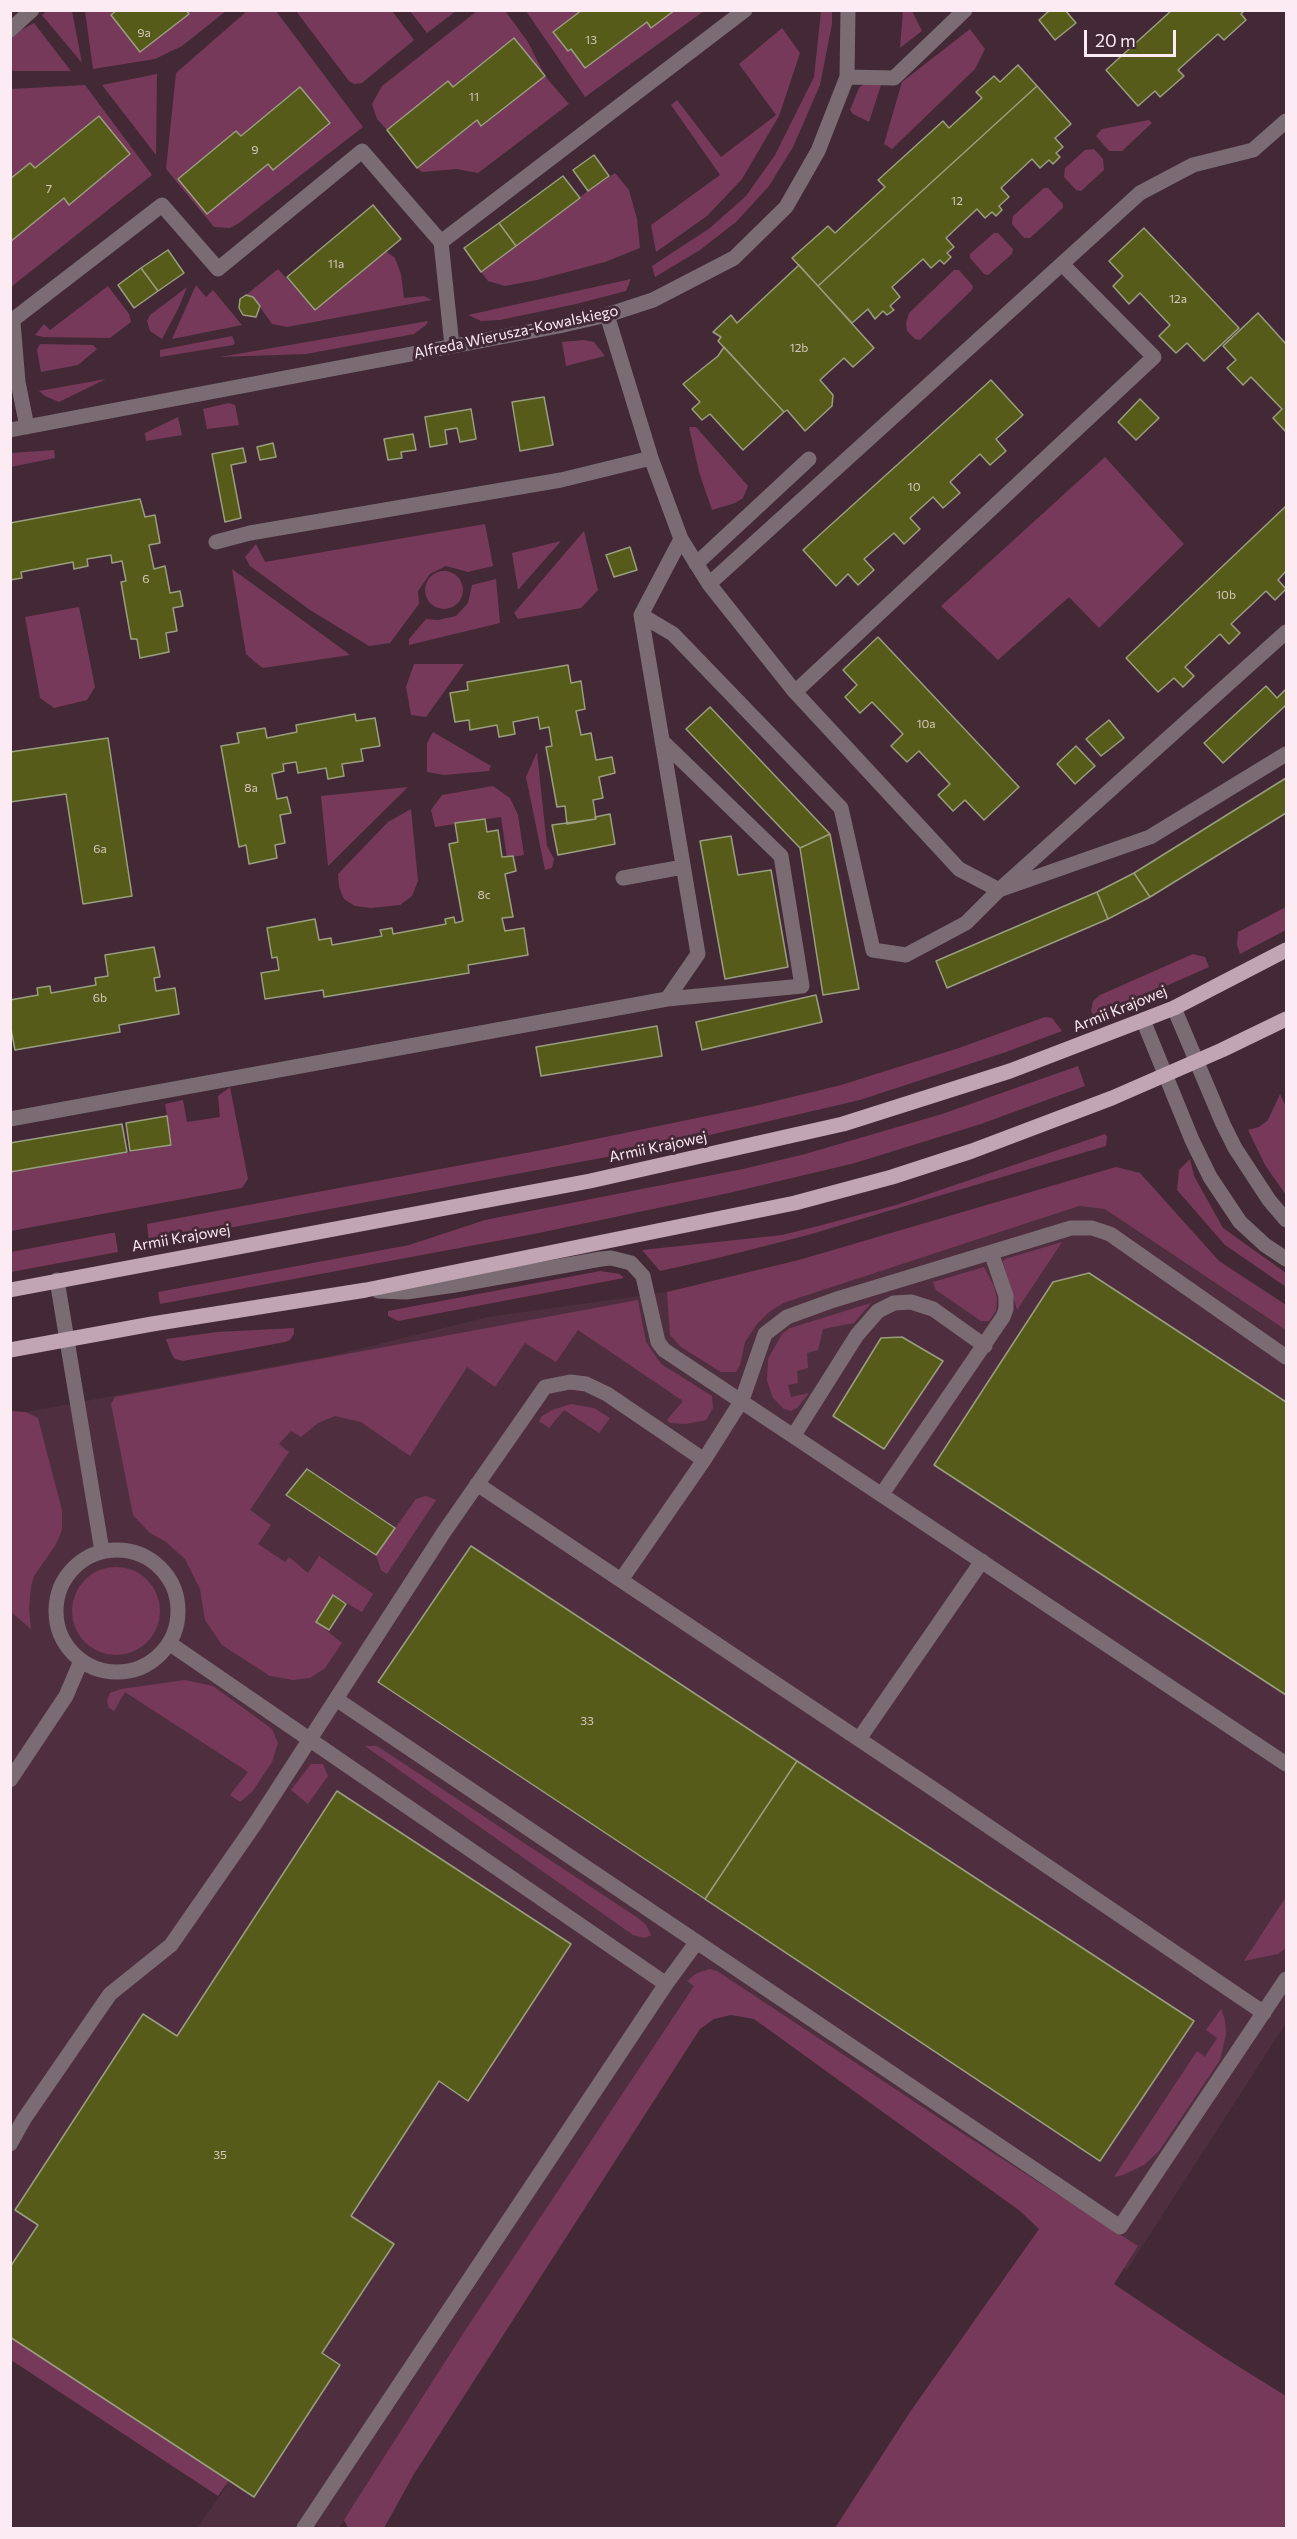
<!DOCTYPE html>
<style>
body{margin:0}
#map{position:relative;width:1297px;height:2539px;overflow:hidden;background:#422935;font-family:Commissioner,sans-serif}
canvas{display:block}
.frame{position:absolute;inset:0;border:12px solid #fdebf3;pointer-events:none}
.scale{position:absolute;left:1084px;top:30px;width:92px;height:27px;box-sizing:border-box;border:3px solid #fdebf3;border-top:0;padding-left:8px;font-size:18px;line-height:21px;white-space:nowrap;color:#fdebf3;-webkit-text-stroke:4px #422935;paint-order:stroke}
</style>
<div id="map">
<canvas width="1297" height="2539"></canvas>
<div class="frame"></div>
<div class="scale">20 m</div>
</div>
<script>
const g = document.querySelector('canvas').getContext('2d');
g.lineJoin = 'round';
function paint(path, color) { g.fillStyle = color; g.fill(path, 'evenodd'); }
const shape = rows => new Path2D(rows.map(r => 'M' + r).join(''));
function stroke(path, color, width, dash) { g.strokeStyle = color; g.lineWidth = width; g.lineCap = dash ? 'butt' : 'round'; g.setLineDash(dash || []); g.stroke(path); }
function drawText(font, color, halo, rows, align = 'center') {
  g.font = font + ' Commissioner,sans-serif'; g.lineWidth = 6; g.setLineDash([]); g.textBaseline = 'middle'; g.strokeStyle = halo; g.fillStyle = color; for (const [text, x, y, turn = 0] of rows) {
    g.save(); g.translate(x, y); g.rotate((+turn || 0) * Math.PI / 180); g.textAlign = isNaN(turn) ? turn : align; if (halo) g.strokeText(text, 0, 0); g.fillText(text, 0, 0); g.restore();
  }
}
paint(shape([
 [1116,1167,1140,1173,1219,1261,1286,1305,1286,2023,1127,2270,701,1976,466,2329,339,2528,197,2528,226,2487,11,2348,10,1601,55,1546,62,1510,38,1418,26,1412,335,1355,488,1317,667,1292,799,1260]
]), '#4f2f3f');
paint(shape([
 [502,10,506,12,528,42,545,76,569,104,478,173,457,169,422,172,417,168,477,120,482,126,544,76,514,38,453,87,448,82,387,130,377,119,372,104,382,86,477,11],
 [47,11,72,11,82,63,42,15],
 [85,11,226,11,182,46,155,59,93,69],
 [247,11,276,11,363,127,239,223,230,228,214,227,166,169,176,73],
 [296,11,392,11,414,40,362,83,354,84,349,81],
 [410,11,456,11,427,33],
 [526,11,704,11,585,97],
 [821,11,832,11,832,24,820,85,793,147,769,186,736,222,700,250,655,277,652,266,710,228,746,196,775,155,814,77],
 [903,11,912,11,922,31,900,48],
 [34,23,71,71,13,71,11,68,10,36],
 [782,28,800,53,779,116,742,179,707,216,656,252,651,225,720,175,671,105,677,100,721,157,776,115,739,64],
 [970,29,985,49,975,69,892,149,884,144,902,82],
 [157,74,156,155,102,85],
 [883,79,869,122,853,114,850,110,859,88,867,82],
 [85,85,152,175,11,287,11,89],
 [1149,120,1152,123,1122,151,1109,151,1096,136,1102,129],
 [1094,149,1103,159,1104,170,1081,191,1076,190,1064,177,1065,168,1085,150],
 [615,173,629,190,637,219,640,248,605,262,537,280,505,286,488,281,481,272,588,191],
 [1044,188,1048,188,1063,204,1063,208,1030,238,1024,238,1012,224,1013,216],
 [994,233,998,233,1013,249,1012,254,988,275,984,274,970,258,970,254],
 [386,251,395,258,401,274,404,298,424,296,432,300,287,327,272,324,253,297,246,295,278,269,315,310],
 [954,270,959,270,973,286,972,290,920,340,915,339,907,331,906,323,909,313],
 [631,279,626,291,576,304,500,320,481,321,468,315],
 [196,285,206,297,213,290,242,325,172,339],
 [108,286,129,314,131,322,110,338,43,337,35,335,44,324,50,330],
 [187,287,179,307,162,339,150,331,147,321,150,315],
 [428,321,426,325,414,334,306,354,220,357],
 [232,336,235,343,233,345,160,357,160,350],
 [583,340,594,342,605,356,566,366,562,342],
 [40,344,93,345,97,349,78,365,41,372,37,350],
 [106,379,59,402,45,396,39,391],
 [229,403,235,405,239,425,207,429,203,409],
 [178,417,182,435,146,441,145,433],
 [689,427,696,427,748,486,743,498,735,503,712,510,699,472],
 [54,450,55,458,11,467,11,453],
 [1105,457,1184,544,1099,628,1069,597,998,660,941,606],
 [485,524,493,566,468,572,446,566,430,574,418,591,419,604,390,643,369,646,310,610,250,566,245,557,256,544,265,562],
 [584,531,598,590,581,608,518,619,514,613],
 [561,541,518,590,512,553],
 [232,569,334,643,350,655,263,668,256,663,246,654],
 '425 590a19 19 0 1 1 38 0a19 19 0 1 1-38 0Z',
 [496,579,500,623,409,645,409,639,426,619,438,620,456,616,468,603,472,585],
 [79,607,95,687,87,700,54,708,40,698,25,617],
 [414,664,464,664,426,717,411,715,406,687],
 [433,732,491,766,489,771,444,775,427,772,427,743],
 [537,752,546,837,547,846,554,859,552,868,545,870,526,777],
 [493,786,510,798,518,815,524,855,507,858,501,817,435,827,431,810,442,795],
 [408,787,328,866,321,796],
 [411,809,418,881,412,896,400,905,371,908,355,906,344,899,339,887,338,874,388,822],
 [1286,907,1286,930,1240,954,1237,945,1238,932],
 [1193,954,1205,957,1209,967,1094,1018,1091,1010,1093,1001,1100,995],
 [1045,1017,1052,1018,1062,1031,1006,1052,860,1100,649,1149,149,1243,147,1224,547,1149,755,1106,841,1085,959,1048],
 [1078,1066,1085,1086,981,1124,855,1163,729,1193,534,1234,160,1304,158,1292,409,1245,485,1220,743,1169,805,1154,942,1114],
 [230,1087,248,1179,242,1188,11,1231,11,1172,172,1145,165,1104,183,1100,187,1122,220,1117,218,1096],
 [1280,1094,1286,1107,1286,1195,1265,1165,1248,1130,1259,1127,1268,1120],
 [1105,1134,1107,1137,1106,1146,808,1235,722,1257,660,1271,642,1250,782,1235,822,1225,896,1205],
 [1190,1159,1194,1176,1223,1228,1286,1273,1286,1287,1225,1245,1177,1190,1179,1170],
 [1116,1167,1140,1173,1219,1261,1286,1305,1286,1330,1105,1209,1079,1206,783,1303,769,1312,757,1324,745,1342,740,1365,736,1372,721,1372,681,1347,670,1335,667,1292,799,1260],
 [111,1233,115,1233,118,1252,11,1272,11,1252],
 [1062,1242,1017,1310,1003,1262,1005,1259],
 [984,1267,994,1286,997,1299,996,1311,989,1321,981,1321,936,1290,933,1282],
 [600,1271,620,1274,624,1278,398,1321,388,1316,388,1311],
 [638,1300,646,1342,661,1364,712,1396,713,1408,706,1420,686,1424,670,1423,667,1420,683,1401,578,1330,556,1362,525,1343,495,1387,467,1367,410,1456,361,1422,335,1416,318,1423,301,1437,291,1431,279,1444,289,1452,250,1510,271,1525,258,1544,285,1562,289,1557,308,1573,319,1556,373,1594,362,1612,333,1595,316,1622,342,1643,325,1668,310,1678,293,1680,270,1676,222,1645,205,1620,200,1589,185,1559,166,1542,150,1533,133,1515,114,1419,111,1404,115,1397],
 [871,1303,854,1323,823,1329,818,1350,807,1353,808,1368,797,1371,798,1383,788,1385,791,1397,809,1393,797,1408,791,1411,784,1409,773,1398,767,1381,768,1359,782,1334,790,1328],
 [294,1328,294,1334,290,1340,285,1342,183,1361,175,1359,171,1353,166,1339,217,1332],
 [571,1404,594,1408,610,1418,599,1433,564,1410,549,1428,539,1421,542,1416,552,1410],
 [10,1411,26,1412,38,1418,62,1510,62,1530,55,1546,34,1576,31,1586,29,1609,31,1629,11,1612],
 [426,1496,436,1500,387,1574,381,1570,376,1555,416,1499],
 '72 1611a44 44 0 1 1 88 0a44 44 0 1 1-88 0Z',
 [185,1680,213,1686,272,1729,278,1743,272,1762,252,1792,240,1802,230,1795,248,1772,125,1692,114,1711,109,1708,107,1701,110,1693,121,1689],
 [365,1746,377,1746,509,1833,638,1918,646,1925,651,1935,645,1938,633,1935],
 [311,1764,323,1764,328,1776,308,1804,291,1790],
 [1286,1897,1286,1948,1278,1954,1244,1961],
 [710,1969,717,1971,948,2124,1138,2246,1114,2284,1220,2355,1286,2396,1286,2528,835,2528,910,2412,1039,2229,1020,2211,754,2019,731,2015,714,2019,700,2029,414,2474,384,2528,348,2528,344,2520,354,2504,466,2329,694,1986,687,1981,697,1973],
 [1221,2009,1225,2020,1226,2034,1220,2060,1159,2151,1144,2165,1123,2175,1114,2177,1197,2051,1205,2057,1217,2038,1206,2030],
 [10,2337,229,2480,218,2496,11,2360]
]), '#77395a');
const building = shape([
 [117,10,186,10,189,14,140,52,111,15,117,10],
 [582,10,675,10,651,28,647,22,585,68,571,49,568,51,553,32,582,10],
 [1050,10,1065,10,1076,23,1055,40,1039,20,1050,10],
 [1172,10,1245,10,1241,14,1246,20,1224,40,1218,34,1178,70,1184,76,1160,97,1155,91,1138,106,1106,70,1172,10],
 [514,38,545,76,481,126,477,120,417,168,387,130,448,81,453,87,514,38],
 [1018,65,1037,86,818,286,792,258,828,226,835,233,885,187,878,180,943,121,949,128,982,98,976,92,994,76,1000,82,1018,65],
 [1037,86,1071,124,1055,138,1063,147,1056,153,1060,157,1053,164,1049,160,1040,168,1032,159,1001,188,1009,197,999,206,1002,210,996,216,992,212,985,218,977,209,946,238,954,247,947,253,951,257,944,264,940,260,931,268,923,259,892,287,900,297,890,306,894,310,887,315,883,311,875,319,868,309,852,323,818,286,1037,86],
 [300,87,330,123,273,170,268,164,207,214,178,179,236,131,241,136,300,87],
 [99,116,130,154,69,205,64,198,10,242,10,179,30,163,35,168,99,116],
 [594,155,609,176,588,191,573,170,594,155],
 [563,176,580,198,516,246,499,223,563,176],
 [373,205,401,239,315,310,287,277,373,205],
 [499,223,516,246,481,272,464,248,499,223],
 [1144,228,1239,328,1204,361,1187,343,1176,353,1159,336,1170,325,1140,293,1129,304,1113,286,1123,276,1109,261,1144,228],
 [168,250,184,273,158,291,141,268,168,250],
 [799,265,874,348,853,367,844,358,820,380,833,395,832,406,805,431,787,410,784,412,718,341,721,337,713,332,731,315,737,323,799,265],
 [141,268,158,291,134,308,118,285,141,268],
 [246,295,253,297,260,306,256,317,243,315,239,308,240,299,246,295],
 [1258,313,1286,344,1286,432,1273,418,1282,409,1251,377,1243,385,1227,368,1236,360,1223,346,1258,313],
 [724,347,784,412,743,450,710,414,702,420,692,409,700,402,683,384,718,356,724,347],
 [991,380,1023,415,996,439,1006,451,990,465,980,454,950,482,960,493,943,508,933,497,910,518,920,529,904,544,894,533,864,559,874,570,858,585,848,574,836,586,803,550,991,380],
 [544,397,553,445,520,451,512,402,544,397],
 [1140,399,1159,418,1136,440,1118,422,1140,399],
 [471,409,476,439,460,442,457,428,445,430,447,444,430,447,425,417,471,409],
 [413,434,416,450,401,452,402,458,388,460,384,439,413,434],
 [273,443,276,457,260,460,257,447,273,443],
 [243,448,246,462,231,465,241,518,225,522,212,454,243,448],
 [140,499,145,517,155,515,160,543,149,545,154,569,165,566,170,593,180,591,183,606,173,608,177,631,166,633,169,652,140,658,137,639,131,639,121,582,126,581,122,561,112,563,111,555,87,559,88,566,74,569,73,562,21,572,22,578,10,580,10,523,140,499],
 [1286,506,1286,571,1278,580,1286,589,1275,600,1266,591,1231,624,1240,633,1229,644,1220,634,1185,667,1194,676,1183,687,1174,678,1158,692,1126,658,1286,506],
 [630,547,637,570,614,577,606,555,630,547],
 [878,637,1019,787,984,820,965,800,953,811,938,795,950,784,919,751,907,762,891,746,903,734,872,702,860,713,845,697,857,685,843,670,878,637],
 [568,665,571,683,581,681,585,709,576,711,581,735,591,733,596,760,612,757,615,773,599,777,603,798,593,800,596,819,567,824,565,806,557,807,546,747,552,746,549,727,540,729,538,717,513,722,515,734,499,737,497,725,470,730,469,720,455,722,450,693,468,690,467,682,568,665],
 [1266,686,1277,698,1286,689,1286,708,1285,706,1223,763,1204,743,1266,686],
 [710,707,830,834,800,848,686,729,710,707],
 [355,714,356,721,375,718,380,746,361,749,363,761,342,764,344,776,328,779,326,768,298,773,296,762,283,764,284,771,272,774,277,799,287,797,291,813,280,815,285,843,275,845,277,858,249,864,246,845,239,847,221,746,239,743,237,733,265,728,267,738,297,732,296,725,355,714],
 [1109,720,1124,738,1101,756,1086,739,1109,720],
 [108,738,132,896,83,904,66,794,10,802,10,752,108,738],
 [1076,746,1095,766,1075,784,1057,764,1076,746],
 [1286,778,1286,813,1150,897,1134,873,1286,778],
 [610,814,615,844,558,855,552,825,596,819,595,817,610,814],
 [485,819,487,832,498,830,502,857,513,856,516,871,505,874,513,917,502,918,505,931,524,928,528,955,468,965,469,973,324,997,323,990,265,999,261,973,279,970,277,957,272,958,267,928,315,919,319,940,331,938,332,945,382,936,380,930,392,928,393,934,446,924,445,919,454,917,455,923,463,921,449,844,458,842,455,823,485,819],
 [830,834,859,989,823,995,800,848,830,834],
 [731,836,738,875,771,870,788,967,725,979,700,841,731,836],
 [1134,873,1150,897,1108,919,1097,892,1134,873],
 [1097,892,1108,919,947,988,936,961,1097,892],
 [154,947,160,977,154,978,156,991,175,988,179,1014,119,1025,120,1032,15,1050,10,1024,10,1000,38,995,37,988,50,986,51,993,96,985,95,978,108,976,105,955,154,947],
 [816,995,822,1022,702,1050,696,1022,816,995],
 [657,1026,662,1056,541,1076,536,1047,657,1026],
 [167,1116,171,1145,130,1151,126,1123,167,1116],
 [122,1124,127,1152,10,1172,10,1143,122,1124],
 [1089,1273,1286,1402,1286,1695,934,1465,1053,1282,1089,1273],
 [902,1337,943,1361,884,1449,833,1416,881,1338,902,1337],
 [307,1469,395,1528,376,1555,286,1495,307,1469],
 [471,1546,797,1761,705,1899,378,1682,471,1546],
 [333,1595,346,1604,329,1630,316,1622,333,1595],
 [797,1761,1194,2021,1100,2161,705,1899,797,1761],
 [337,1791,571,1944,468,2101,439,2081,351,2216,394,2244,322,2353,340,2365,254,2497,10,2337,10,2267,38,2225,15,2210,143,2014,177,2036,337,1791]
]);
paint(building, '#575b19');
stroke(building, '#9a9e80', 1.5);
stroke(shape([
 [10,30,32,10],
 [847,77,894,78,965,10],
 [441,242,452,346],
 [607,315,651,458,681,539,709,584,795,692,959,869,999,890,1286,632],
 [10,322,162,205,218,269,362,151,441,242,745,10],
 [13,322,18,382,27,427],
 [10,430,559,326,607,315,653,300,734,258,786,207,818,151,847,77,848,10],
 [216,542,250,533,561,480,651,458],
 [696,564,809,459],
 [709,584,1140,193,1193,165,1253,150,1286,121],
 [641,615,673,634,841,808,873,950,906,955,966,923,999,890,1150,837,1286,754],
 [795,692,1154,357,1062,264],
 [662,741,781,856,802,986,667,999],
 [623,878,683,867],
 [1174,1008,1223,1124,1235,1148,1269,1200,1286,1220],
 [1143,1020,1192,1140,1210,1177,1240,1222,1265,1245,1286,1259],
 [10,1119,667,999,698,954,641,615,681,539],
 [57,1280,102,1551],
 [378,1291,406,1292,455,1285,601,1259,611,1258,631,1263,643,1276,658,1342,664,1350,1286,1764],
 [794,1435,857,1335,878,1311,894,1303,911,1302,933,1309,985,1346],
 [477,1484,926,1784,1264,2013],
 [882,1494,1003,1317,1006,1309,1006,1296,991,1252],
 '56 1611a61 61 0 1 1 122 0a61 61 0 1 1-122 0Z',
 [621,1580,704,1460,742,1400,765,1334,787,1317,834,1300,1071,1228,1092,1228,1110,1234,1286,1357],
 [169,1643,666,1984,304,2528],
 [336,1699,1120,2227,1286,1979],
 [859,1739,982,1561],
 [10,1780,66,1696,81,1661],
 [666,1984,696,1943],
 [10,2144,24,2119,110,1994,171,1945,255,1824,444,1532,545,1387,570,1382,586,1384,607,1394,704,1460]
]), '#7a6c72', 15);
stroke(shape([
 [10,1290,590,1181,843,1124,1010,1071,1143,1020,1174,1008,1286,950],
 [10,1350,152,1324,366,1290,795,1203,892,1177,972,1151,1112,1098,1222,1050,1286,1019]
]), '#c1a5b2', 15);
drawText('12px', '#d4c7bc', null, [
 ["9a",144,33],
 ["13",591,40],
 ["11",474,97],
 ["9",255,150],
 ["7",49,189],
 ["12",957,201],
 ["11a",336,264],
 ["12a",1178,299],
 ["12b",799,348],
 ["10",914,487],
 ["6",146,579],
 ["10b",1226,595],
 ["10a",926,724],
 ["8a",251,788],
 ["6a",100,849],
 ["8c",484,895],
 ["6b",100,998],
 ["33",587,1721],
 ["35",220,2155]
]);
drawText('15px', '#fdebf3', '#422935', [
 ["Alfreda Wierusza-Kowalskiego",516,332,-12],
 ["Armii Krajowej",1120,1009,-22],
 ["Armii Krajowej",658,1147,-12],
 ["Armii Krajowej",181,1238,-10]
]);
</script>
